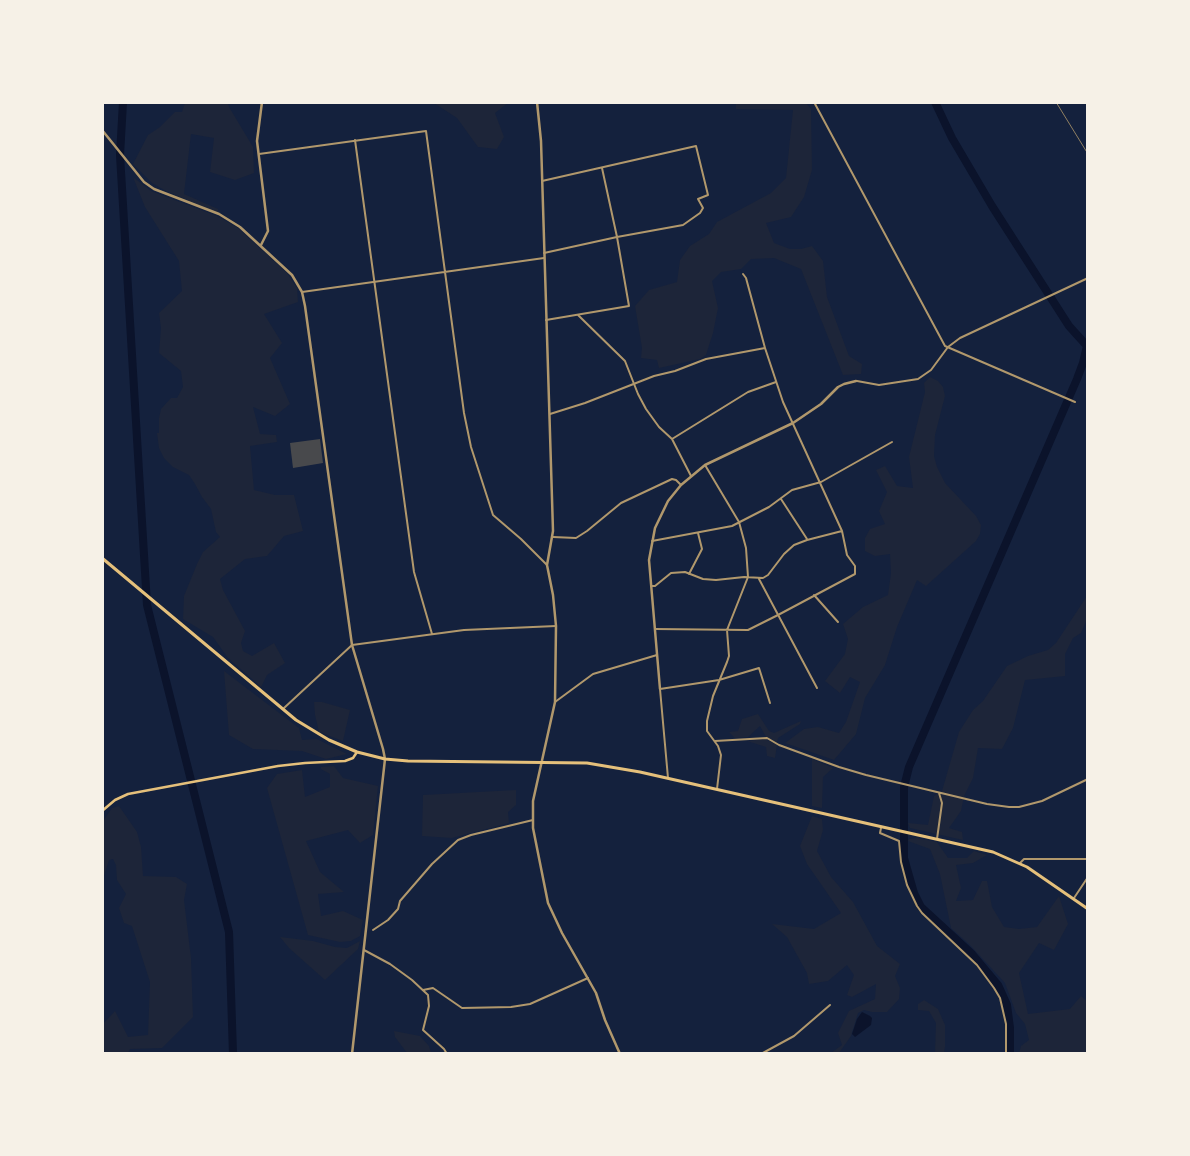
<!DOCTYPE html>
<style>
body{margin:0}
#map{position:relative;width:1190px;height:1156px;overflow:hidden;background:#14213d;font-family:Cabin,sans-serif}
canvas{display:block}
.frame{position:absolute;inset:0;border:104px solid #f6f1e7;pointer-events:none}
</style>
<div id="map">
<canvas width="1190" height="1156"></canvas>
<div class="frame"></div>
</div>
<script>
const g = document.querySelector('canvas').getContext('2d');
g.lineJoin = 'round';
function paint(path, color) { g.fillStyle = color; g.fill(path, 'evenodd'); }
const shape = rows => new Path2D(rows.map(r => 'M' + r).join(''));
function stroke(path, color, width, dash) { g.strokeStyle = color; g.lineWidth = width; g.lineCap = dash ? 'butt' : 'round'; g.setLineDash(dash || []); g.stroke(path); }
paint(shape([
 [185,103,228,103,229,107,253,147,254,173,235,180,210,172,214,138,191,134,184,194,218,209,218,213,166,191,152,183,133,164,148,135,160,127,175,112,182,112],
 [434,103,508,103,495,113,504,137,497,149,478,147,457,118],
 [736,103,806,103,811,109,812,170,804,197,791,217,766,223,774,243,790,249,801,249,812,246,823,261,827,297,849,356,862,364,861,374,843,375,801,269,774,258,751,259,741,269,721,272,712,281,718,308,713,333,706,355,700,359,659,368,657,360,641,358,642,348,635,306,649,290,677,282,680,260,690,246,709,234,717,222,771,193,786,178,793,110,736,109],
 [133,177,151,191,217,216,238,228,287,273,297,288,298,302,264,314,282,343,270,358,290,404,275,416,253,407,260,434,276,435,277,442,250,446,254,490,275,495,294,495,303,531,284,536,267,556,245,559,220,579,223,590,245,631,241,643,243,651,252,656,274,643,285,663,267,675,261,687,228,658,213,637,183,619,184,596,197,564,203,552,220,537,216,532,211,509,202,497,195,484,189,475,173,467,164,458,159,448,157,433,159,433,159,418,161,409,171,398,177,398,183,387,181,371,159,353,161,328,159,313,182,291,179,261,145,207],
 [930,377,938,381,943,387,945,396,935,435,934,456,937,467,945,483,976,516,981,525,980,534,976,541,926,586,917,580,897,627,885,665,865,698,856,734,834,760,785,743,804,729,818,727,839,733,846,722,860,682,850,677,840,693,825,681,845,654,848,639,843,624,863,607,888,595,891,573,890,554,875,556,865,551,865,538,870,529,885,524,879,511,887,492,876,470,885,466,897,486,913,488,909,457,925,392,924,383],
 [1087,596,1087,619,1081,633,1073,638,1065,654,1065,676,1025,680,1013,728,1002,749,978,748,973,778,964,796,961,811,949,828,962,832,963,840,910,828,908,823,928,825,934,796,942,791,959,732,973,710,983,701,1007,666,1028,656,1048,650,1056,643],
 [224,671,299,728,302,740,317,739,347,754,326,759,302,751,253,749,229,735],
 [314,702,322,702,350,710,343,741,319,732,315,715],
 [758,714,769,731,774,733,801,721,800,724,778,738,777,742,766,737,760,726,748,737,735,738,729,732,738,731,742,719],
 [765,739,777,745,775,758,767,756,766,747,747,741],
 [812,759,833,768,823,777,822,808,812,806],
 [334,766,343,778,378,786,373,835,360,843,348,830,306,841,320,872,344,892,318,894,321,916,343,911,363,920,360,936,351,941,340,942,308,935,267,788,277,774,302,770,305,797,330,787,330,774,321,769,321,767],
 [516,790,516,805,508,812,509,823,452,838,422,836,423,795],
 [119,806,137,832,141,847,143,876,176,877,187,884,184,900,191,958,193,1017,162,1048,130,1049,128,1053,103,1053,103,1024,115,1011,128,1037,148,1035,150,982,132,926,124,923,119,908,126,894,117,880,116,865,113,859,109,860,103,879,103,821,112,808],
 [812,816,822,819,823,830,817,851,831,877,853,902,877,946,900,964,895,976,900,988,899,999,887,1012,872,1012,864,1010,858,1013,851,1036,839,1053,831,1053,842,1045,838,1033,849,1011,875,999,876,984,852,997,847,995,854,975,847,965,828,981,809,984,807,973,787,937,772,924,814,929,841,913,807,864,800,846],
 [917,838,937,842,948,858,967,858,974,851,987,855,973,863,956,865,961,888,956,901,973,900,982,881,987,881,992,907,1004,927,1019,929,1037,927,1059,896,1068,924,1054,950,1039,943,1019,973,1028,1014,1070,1009,1081,996,1087,1001,1087,1053,1019,1053,1021,1046,1029,1040,1025,1024,1016,1013,1005,983,970,945,951,928,940,874,930,849,908,841,909,839],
 [280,937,313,941,335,947,347,948,360,941,358,949,325,980,289,948],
 [924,1000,938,1009,945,1025,945,1047,944,1053,935,1053,936,1023,929,1011,918,1010,918,1004],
 [394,1031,420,1036,429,1046,431,1053,407,1053,395,1037]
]), '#1d2539');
paint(shape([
 [862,1012,870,1016,872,1018,871,1025,855,1037,852,1034,857,1019]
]), '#0b132b');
stroke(shape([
 [123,102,120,155,147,605,229,932,233,1054],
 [935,102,952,138,992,206,1069,326,1088,347],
 [1010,1054,1010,1028,1007,1005,998,985,972,954,921,907,914,893,904,858,904,787,909,767,1077,379,1083,363,1087,346]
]), '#0b132b', 8);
paint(shape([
 [320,439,323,463,293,468,290,443]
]), '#48494c');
stroke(shape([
 [814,102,945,346,1075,402],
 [355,140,414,572,432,634],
 [259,154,426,131,464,413,471,447,493,515,521,539,547,565],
 [542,181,696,146,708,195,698,199,703,208,700,213,683,225,617,237,544,253],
 [302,292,544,258],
 [578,315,625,361,638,394,646,409,659,427,672,439,691,476],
 [546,320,629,306,617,237,602,168],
 [857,381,879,385,918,379,931,370,948,347,960,338,1088,278],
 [550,414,585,403,654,376,675,371,706,359,765,348],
 [672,439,748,392,776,382],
 [705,465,739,522,746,548,748,577,727,630,729,656,727,662,713,696,707,721,707,731,718,746,721,755,717,789],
 [781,499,807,539],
 [553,537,576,538,587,531,621,503,672,479,676,480,681,485],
 [652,541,732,526,769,507,792,490,821,482,892,442],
 [689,574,702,549,698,533],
 [759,579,817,688],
 [651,586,655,586,671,573,685,572,703,579,716,580,744,577,763,578,768,575,784,554,794,545,807,540,842,531,783,402,765,348,746,278,743,274],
 [814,595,838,622],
 [655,629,748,630,778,615,855,574,855,566,847,555,842,531],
 [555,702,593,674,657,655],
 [284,708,352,645,464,630,556,626],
 [715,741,767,738,779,745,839,767,866,775,987,804,1009,807,1019,807,1042,801,1088,779],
 [668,778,660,689,719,680,759,668,770,703],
 [881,828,880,833,899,841,901,862,907,885,917,906,922,913,977,965,994,988,1000,998,1006,1024,1006,1054],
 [937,839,942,803,939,793],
 [1020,863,1024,859,1088,859],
 [1074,898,1088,877],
 [373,930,388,920,398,909,400,901,432,864,458,840,471,835,533,820],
 [364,950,390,964,412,980,428,995,429,1006,423,1030,444,1049,447,1054],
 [423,990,433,988,462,1008,511,1007,530,1004,588,978],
 [761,1054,794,1036,830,1005]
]), '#b1986c', 2);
stroke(shape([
 [537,102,541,141,553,531,547,565,553,595,556,626,555,702,533,801,533,828,548,903,562,933,596,993,605,1020,620,1054],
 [102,130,144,182,154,189,219,214,240,227,292,275,302,292,305,306,352,645,383,749,385,759,352,1054],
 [261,245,268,231,257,141,262,102],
 [660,689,649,560,655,528,668,501,681,485,705,465,793,423,821,404,838,387,844,384,856,381]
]), '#b1986c', 2.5);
stroke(shape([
 [102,811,115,800,128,794,278,766,305,763,345,761,353,758,357,752]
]), '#e5c07b', 2.5);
stroke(shape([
 [102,558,296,720,329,740,357,752,385,759,408,761,587,763,640,772,993,852,1027,867,1088,909]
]), '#e5c07b', 3);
stroke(shape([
 [1056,102,1088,154]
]), '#918062', 1);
</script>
